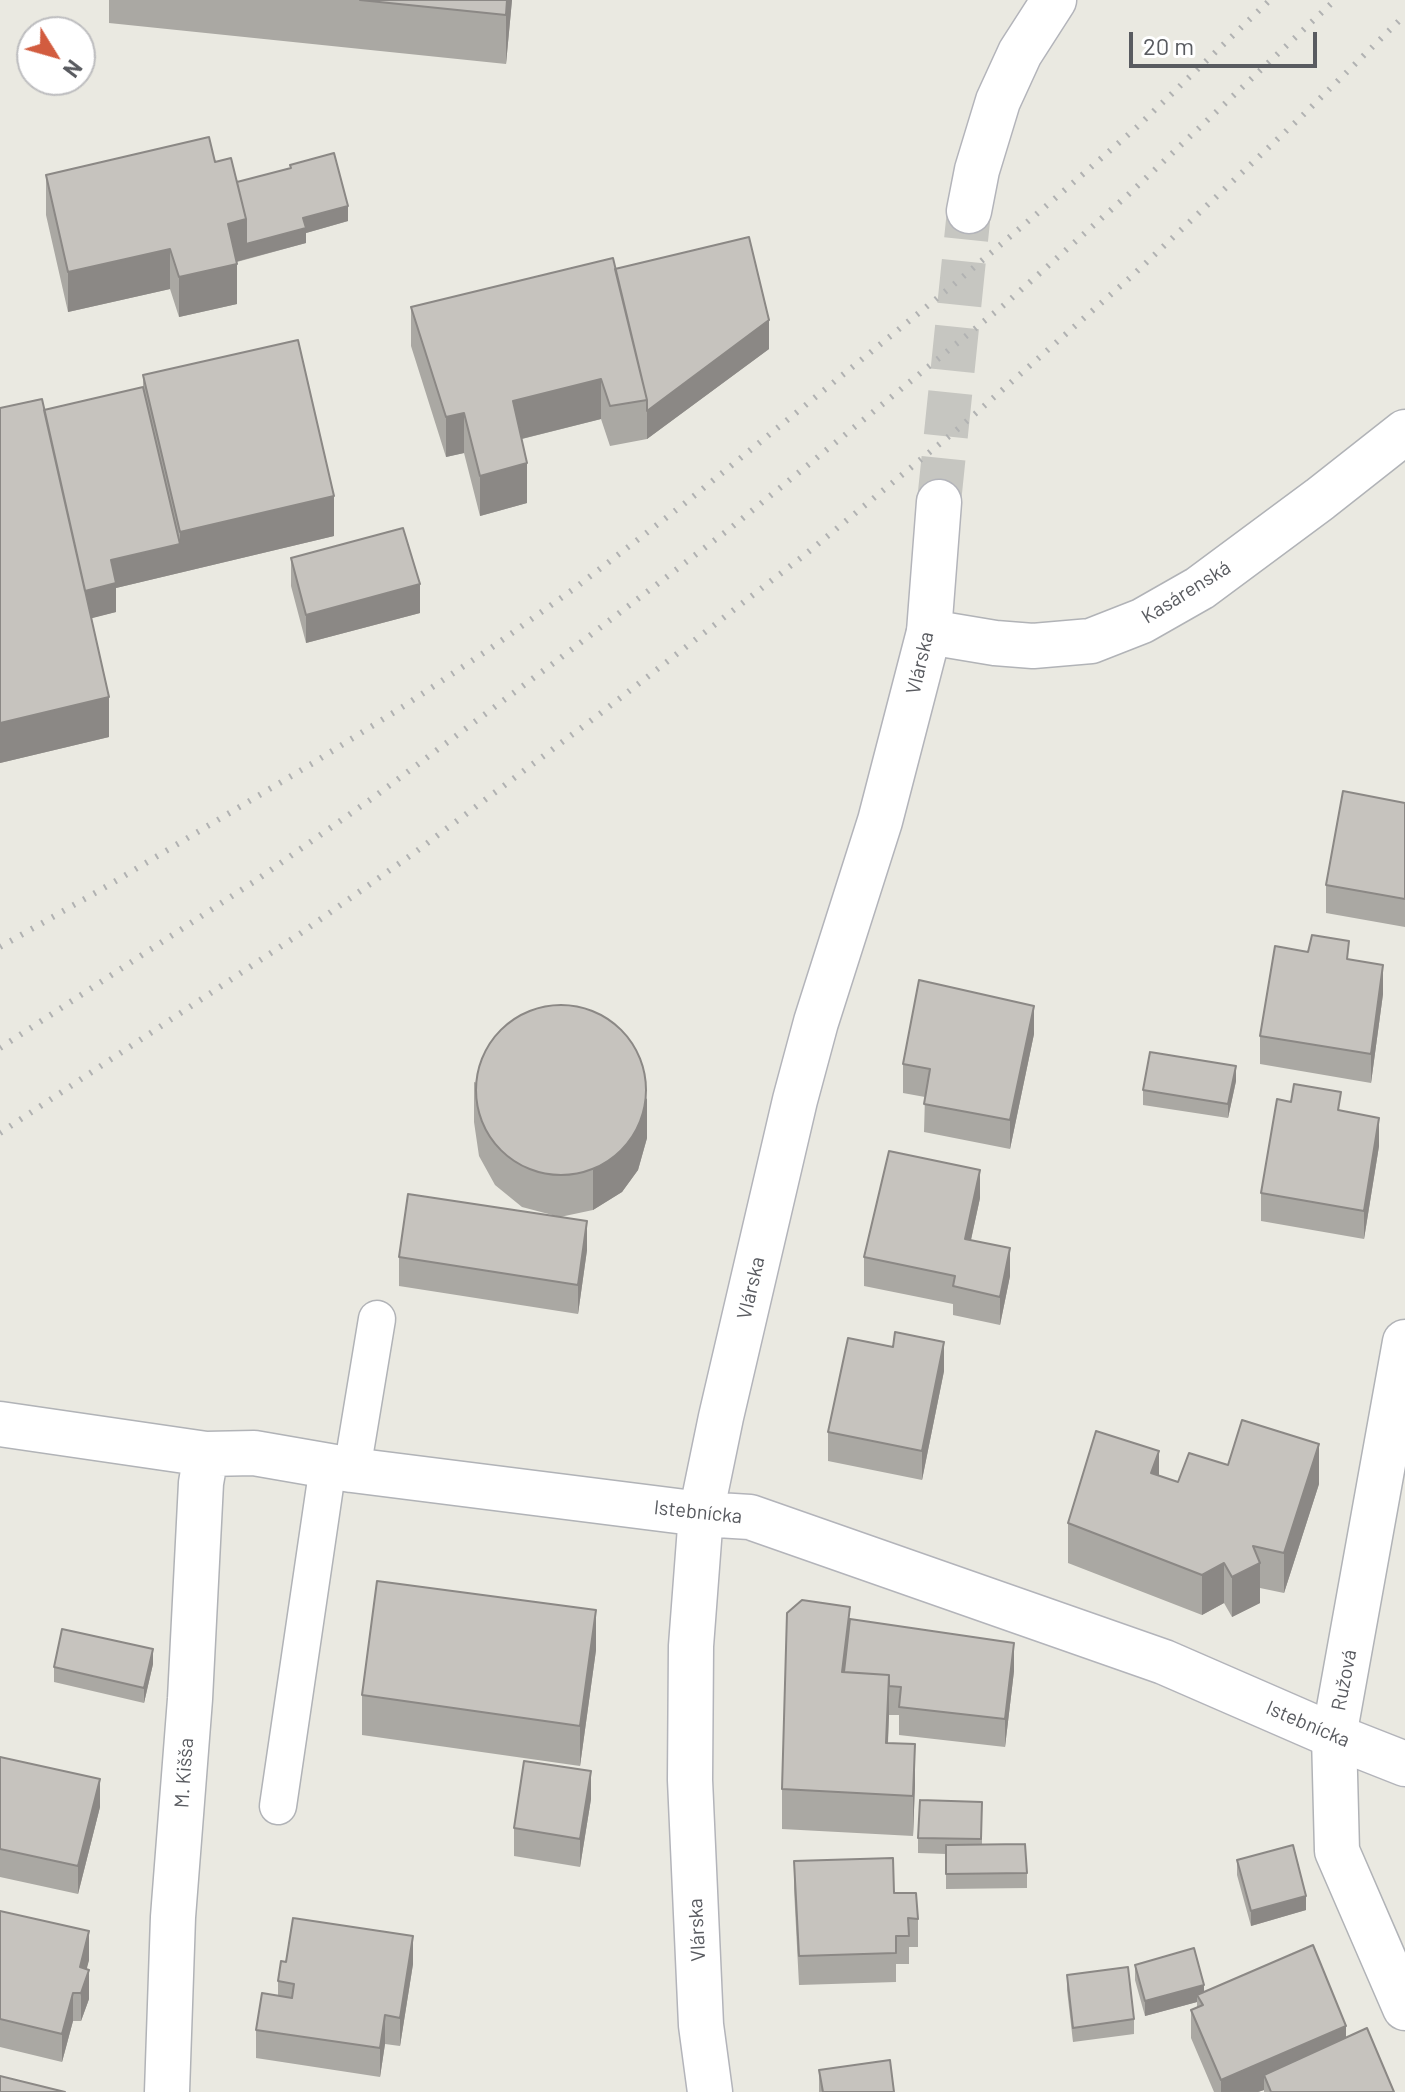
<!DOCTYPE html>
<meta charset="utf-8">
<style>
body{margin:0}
#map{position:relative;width:1405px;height:2092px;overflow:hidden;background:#eae9e1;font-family:Barlow,sans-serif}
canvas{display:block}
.north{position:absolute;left:16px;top:16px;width:80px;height:80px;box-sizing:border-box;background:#fff;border:2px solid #bdbdbf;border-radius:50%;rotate:127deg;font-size:22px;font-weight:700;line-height:32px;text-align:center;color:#595b60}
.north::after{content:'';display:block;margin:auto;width:28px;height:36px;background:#d25c3f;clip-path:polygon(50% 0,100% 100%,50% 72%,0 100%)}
.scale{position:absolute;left:1129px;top:32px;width:188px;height:36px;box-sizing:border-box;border:4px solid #595b60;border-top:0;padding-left:10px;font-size:24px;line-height:28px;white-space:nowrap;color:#595b60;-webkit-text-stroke:6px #fff;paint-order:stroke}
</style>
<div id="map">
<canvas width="1405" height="2092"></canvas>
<div class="north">N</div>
<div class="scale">20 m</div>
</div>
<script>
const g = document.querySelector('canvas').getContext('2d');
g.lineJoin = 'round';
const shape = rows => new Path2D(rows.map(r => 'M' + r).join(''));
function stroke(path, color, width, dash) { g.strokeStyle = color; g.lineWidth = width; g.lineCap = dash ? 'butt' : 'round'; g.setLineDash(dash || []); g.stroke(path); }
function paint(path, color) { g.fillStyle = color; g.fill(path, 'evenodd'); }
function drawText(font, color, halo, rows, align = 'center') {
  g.font = font + ' Barlow,sans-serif'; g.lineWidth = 6; g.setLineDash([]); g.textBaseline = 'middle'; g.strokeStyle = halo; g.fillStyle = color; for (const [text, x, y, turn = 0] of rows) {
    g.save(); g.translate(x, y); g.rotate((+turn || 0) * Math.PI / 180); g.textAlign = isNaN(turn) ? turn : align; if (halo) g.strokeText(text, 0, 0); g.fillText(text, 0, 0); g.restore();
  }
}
stroke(shape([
 [939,502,969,211]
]), '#c6c6c1', 44, [44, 22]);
const lane = shape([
 [352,1470,377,1319],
 [278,1806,328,1466]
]);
const street = shape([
 [929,632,995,643,1033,646,1091,641,1142,621,1200,588,1320,499,1405,432],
 [1405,1342,1334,1736,1337,1851,1405,2008],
 [0,1424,206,1454,254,1453,352,1470,701,1514],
 [167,2092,173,1917,190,1699,201,1483,206,1454]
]);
const secondary = shape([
 [969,211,977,170,998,101,1020,53,1054,0],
 [701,1514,750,1517,1164,1662,1334,1736,1405,1764],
 [710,2092,701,2025,690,1780,691,1646,701,1514,721,1417,795,1100,816,1022,880,821,929,632,939,502]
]);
stroke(lane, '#b1b3b7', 39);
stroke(street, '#b1b3b7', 47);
stroke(secondary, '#b3b4ba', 47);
stroke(lane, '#fff', 36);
stroke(street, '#fff', 44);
stroke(secondary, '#fff', 44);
stroke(shape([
 [0,947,109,885,313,763,404,706,491,648,575,588,684,504,952,286,1059,195,1137,127,1270,0],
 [0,1048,258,879,374,797,559,659,732,527,1004,305,1130,193,1335,0],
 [0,1133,301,933,414,853,597,716,807,553,959,428,1133,275,1300,118,1405,15]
]), '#b1b2b2', 6, [2, 10]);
paint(shape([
 [109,0,512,0,506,64,109,23],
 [215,162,237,182,348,221,306,233,306,243,237,262,237,304,179,317,170,289,68,312,46,215,46,175],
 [615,269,769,349,647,439,610,446,601,419,522,439,527,503,480,516,464,453,446,457,411,346,411,307],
 [143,375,334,536,116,588,116,612,91,618,109,737,0,763,0,408,44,410,143,387],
 [291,558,420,613,306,643,291,586],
 [1405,803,1405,927,1326,913,1326,885],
 [1349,960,1383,994,1371,1083,1260,1064,1260,1036],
 [1034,1034,1010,1149,924,1132,925,1097,903,1093,903,1064],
 [1236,1081,1228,1118,1143,1105,1143,1090],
 [474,1082,647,1138,638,1170,622,1192,593,1210,560,1217,522,1207,495,1185,479,1156,474,1122],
 [1341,1111,1379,1146,1364,1239,1261,1221,1261,1193],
 [980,1198,971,1240,1010,1276,1000,1325,953,1315,953,1304,864,1286,864,1257],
 [587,1250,578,1314,399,1286,399,1257],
 [893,1347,944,1371,922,1480,828,1461,828,1432],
 [1228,1465,1319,1484,1284,1593,1260,1588,1260,1603,1232,1617,1224,1603,1202,1615,1068,1563,1068,1523,1159,1476,1178,1482],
 [850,1619,1014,1671,1005,1747,899,1735,899,1715,889,1715,888,1743,915,1784,913,1836,782,1829,782,1789],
 [596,1650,580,1766,362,1735,362,1695],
 [153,1664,144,1703,54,1682,54,1667],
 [0,1757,100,1807,78,1894,0,1877],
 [591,1799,580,1867,514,1856,514,1828],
 [982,1802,982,1845,1027,1873,1027,1888,946,1889,946,1854,918,1853,918,1838],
 [1237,1860,1306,1910,1251,1926,1237,1875],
 [794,1861,894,1893,918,1919,918,1947,909,1947,909,1964,896,1964,896,1982,799,1985,794,1889],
 [0,1911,89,1960,86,1969,89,1999,81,2021,73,2021,62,2062,0,2047],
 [286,1962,413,1964,400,2046,385,2044,380,2077,256,2058,256,2030,278,1995,278,1981],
 [1135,1965,1204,1992,1346,2038,1394,2092,1264,2092,1264,2090,1258,2092,1214,2092,1191,2038,1191,2010,1197,2007,1197,2002,1145,2016,1135,1980],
 [1067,1975,1134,2019,1134,2034,1073,2042,1067,1990],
 [819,2070,894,2092,819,2092]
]), '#aaa8a3');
paint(shape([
 [507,0,512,0,506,64,506,15],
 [348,206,348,221,306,233,306,243,246,259,246,244,303,218],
 [246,219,246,259,228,264,228,224],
 [170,249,170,289,68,312,68,272],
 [237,264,237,304,179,317,179,277],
 [769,320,769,349,647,439,647,411],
 [601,379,601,419,513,441,513,401],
 [464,413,464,453,446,457,446,417],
 [527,463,527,503,480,516,480,476],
 [334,496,334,536,116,588,116,612,85,620,85,591,111,560,180,544,180,532],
 [420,584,420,613,306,643,306,615],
 [109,697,109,737,0,763,0,723],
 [1383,965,1383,994,1371,1083,1371,1054],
 [1034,1006,1034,1034,1010,1149,1010,1120],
 [1236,1066,1236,1081,1228,1118,1228,1104],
 [647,1098,647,1138,638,1170,622,1192,593,1210,593,1170],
 [1379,1118,1379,1146,1364,1239,1364,1211],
 [980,1170,980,1198,965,1267,965,1239],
 [587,1221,587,1250,578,1314,578,1285],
 [1010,1248,1010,1276,1000,1325,1000,1297],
 [944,1342,944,1371,922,1480,922,1451],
 [1319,1444,1319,1484,1284,1593,1284,1553],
 [1159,1451,1159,1491,1151,1473],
 [1224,1563,1224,1603,1202,1615,1202,1575],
 [1260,1563,1260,1603,1232,1617,1232,1577],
 [596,1610,596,1650,580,1766,580,1726],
 [1014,1643,1014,1671,1005,1747,1005,1719],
 [153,1649,153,1664,144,1703,144,1688],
 [889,1675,889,1715,886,1783,886,1743],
 [915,1744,915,1784,913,1836,913,1796],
 [591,1771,591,1799,580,1867,580,1839],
 [100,1779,100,1807,78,1894,78,1866],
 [1306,1896,1306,1910,1251,1926,1251,1911],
 [89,1931,89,1960,80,1996,80,1967],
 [413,1936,413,1964,400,2046,400,2018],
 [89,1970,89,1999,81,2021,81,1993],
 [1204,1985,1204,2000,1197,1995,1197,2002,1145,2016,1145,2001],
 [73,1993,73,2021,62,2062,62,2034],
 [385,2015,385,2044,380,2077,380,2048],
 [1346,2026,1346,2054,1264,2075,1264,2090,1258,2092,1221,2092,1221,2080]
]), '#8b8885');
const building = shape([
 [360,0,507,0,506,15,360,0],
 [209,137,215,162,231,158,246,219,228,224,237,264,179,277,170,249,68,272,46,175,209,137],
 [334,153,348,206,303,218,306,228,246,244,246,219,237,182,291,168,290,165,334,153],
 [749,237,769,320,647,411,647,400,615,269,749,237],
 [613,258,647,400,610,406,601,379,513,401,527,463,480,476,464,413,446,417,411,307,613,258],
 [298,340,334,496,180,532,143,375,298,340],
 [143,387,180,544,111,560,116,583,85,591,44,410,143,387],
 [42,399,109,697,0,723,0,408,42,399],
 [403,528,420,584,306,615,291,558,403,528],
 [1343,791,1405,803,1405,899,1326,885,1343,791],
 [1312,935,1349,941,1347,959,1383,965,1371,1054,1260,1036,1275,946,1308,952,1312,935],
 [919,980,1034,1006,1010,1120,924,1104,930,1069,903,1064,919,980],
 '476 1090a85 85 0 1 1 170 0a85 85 0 1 1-170 0Z',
 [1150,1052,1236,1066,1228,1104,1143,1090,1150,1052],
 [1294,1084,1341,1092,1338,1110,1379,1118,1364,1211,1261,1193,1277,1099,1291,1102,1294,1084],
 [889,1151,980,1170,965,1239,1010,1248,1000,1297,953,1286,955,1276,864,1257,889,1151],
 [408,1194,587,1221,578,1285,399,1257,408,1194],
 [895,1332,944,1342,922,1451,828,1432,848,1338,893,1347,895,1332],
 [1242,1420,1319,1444,1284,1553,1253,1546,1260,1563,1232,1577,1224,1563,1202,1575,1068,1523,1096,1431,1159,1451,1151,1473,1178,1482,1189,1453,1228,1465,1242,1420],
 [377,1581,596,1610,580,1726,362,1695,377,1581],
 [802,1600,850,1607,842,1672,889,1675,886,1743,915,1744,913,1796,782,1789,787,1613,802,1600],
 [850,1619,1014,1643,1005,1719,899,1707,901,1687,889,1686,889,1675,844,1672,850,1619],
 [62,1629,153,1649,144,1688,54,1667,62,1629],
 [0,1757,100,1779,78,1866,0,1849,0,1757],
 [524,1761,591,1771,580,1839,514,1828,524,1761],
 [920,1800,982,1802,981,1839,918,1838,920,1800],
 [1025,1844,1027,1873,946,1874,946,1845,1025,1844],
 [1293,1845,1306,1896,1251,1911,1237,1860,1293,1845],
 [893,1858,894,1893,916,1893,918,1919,908,1918,909,1936,896,1936,896,1953,799,1956,794,1861,893,1858],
 [0,1911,89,1931,80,1967,89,1970,81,1993,73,1993,62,2034,0,2019,0,1911],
 [293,1918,413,1936,400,2018,385,2015,380,2048,256,2030,262,1993,292,1998,294,1984,278,1981,281,1961,286,1962,293,1918],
 [1313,1945,1346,2026,1221,2080,1191,2010,1203,2005,1197,1995,1313,1945],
 [1194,1948,1204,1985,1145,2001,1135,1965,1194,1948],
 [1128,1967,1134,2019,1073,2028,1067,1975,1128,1967],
 [1367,2028,1394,2092,1271,2092,1264,2075,1367,2028],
 [890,2060,894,2092,823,2092,819,2070,890,2060],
 [0,2076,65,2092,0,2092,0,2076]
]);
paint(building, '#c6c3be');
stroke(building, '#8b8885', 2);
drawText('20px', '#595b60', '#fff', [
 ["Kasárenská",1186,592,-32],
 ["Vlárska",920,663,-77],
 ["Vlárska",751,1288,-77],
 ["Istebnícka",698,1512,6],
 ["Ružová",1344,1680,-79],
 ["Istebnícka",1308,1724,23],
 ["M. Kišša",184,1773,-86],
 ["Vlárska",697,1930,-93]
]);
</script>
